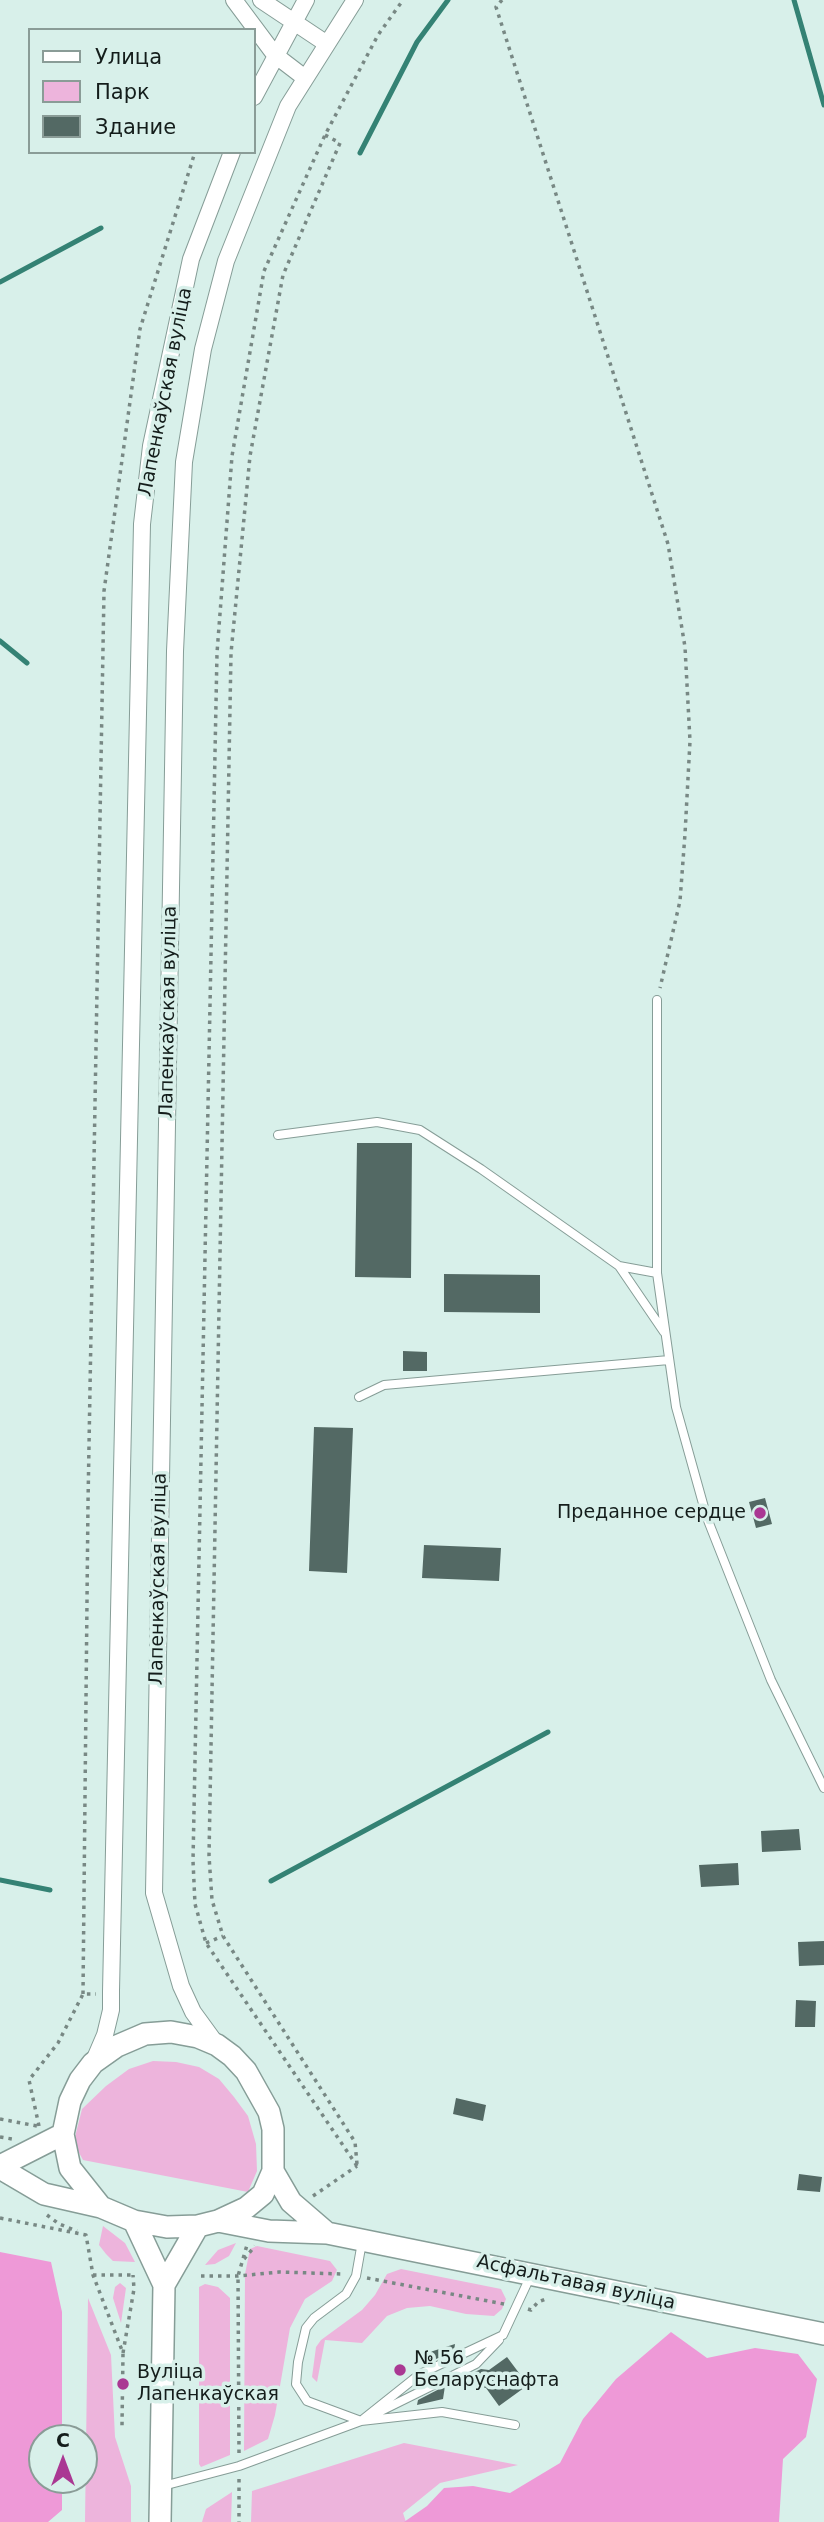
<!DOCTYPE html>
<meta charset="utf-8">
<style>
body{margin:0}
#map{position:relative;width:824px;height:2522px;overflow:hidden;background:#d8f0ea;font-family:"DejaVu Sans",sans-serif}
canvas{display:block}
.legend{position:absolute;left:28px;top:28px;width:228px;height:126px;box-sizing:border-box;background:#d8f0ea;border:2px solid #8a9c97;margin:0;padding:9px 12px;list-style:none;font-size:21px;color:#141d1b}
.legend li{display:flex;align-items:center;gap:14px;height:35px}
.legend b{width:35px;border:2px solid #8a9c97}
.north{position:absolute;left:28px;top:2424px;width:70px;height:70px;box-sizing:border-box;background:#d8f0ea;border:2px solid #8a9c97;border-radius:50%;rotate:0deg;font-size:19px;font-weight:700;line-height:28px;text-align:center;color:#141d1b}
.north::after{content:'';display:block;margin:auto;width:24px;height:32px;background:#aa3893;clip-path:polygon(50% 0,100% 100%,50% 72%,0 100%)}
</style>
<div id="map">
<canvas width="824" height="2522"></canvas>
<ul class="legend">
<li><b style="height:9px;background:#fff"></b>Улица</li>
<li><b style="height:19px;background:#edb4dc"></b>Парк</li>
<li><b style="height:19px;background:#536964"></b>Здание</li>
</ul>
<div class="north">С</div>
</div>
<script>
const g = document.querySelector('canvas').getContext('2d');
g.lineJoin = 'round';
function paint(path, color) { g.fillStyle = color; g.fill(path, 'evenodd'); }
const shape = rows => new Path2D(rows.map(r => 'M' + r).join(''));
function stroke(path, color, width, dash) { g.strokeStyle = color; g.lineWidth = width; g.lineCap = dash ? 'butt' : 'round'; g.setLineDash(dash || []); g.stroke(path); }
function drawText(font, color, halo, rows, align = 'center') {
  g.font = font + ' "DejaVu Sans",sans-serif'; g.lineWidth = 7; g.setLineDash([]); g.textBaseline = 'middle'; g.strokeStyle = halo; g.fillStyle = color; for (const [text, x, y, turn = 0] of rows) {
    g.save(); g.translate(x, y); g.rotate((+turn || 0) * Math.PI / 180); g.textAlign = isNaN(turn) ? turn : align; if (halo) g.strokeText(text, 0, 0); g.fillText(text, 0, 0); g.restore();
  }
}
paint(shape([
 [153,2061,176,2062,199,2067,219,2079,234,2097,248,2116,256,2144,257,2171,248,2192,83,2160,77,2149,75,2137,82,2109,106,2086,129,2069],
 [103,2226,125,2243,135,2262,113,2261,106,2254,99,2245],
 [236,2243,229,2256,215,2264,205,2265,218,2250],
 [257,2246,330,2261,337,2270,332,2281,305,2299,290,2328,275,2415,268,2439,244,2451,245,2274,250,2249],
 [401,2269,501,2289,506,2299,502,2309,494,2316,466,2314,430,2306,407,2308,387,2316,362,2343,325,2340,317,2382,312,2377,316,2347,321,2340,362,2310,375,2295,387,2274],
 [120,2283,126,2288,121,2323,113,2298,115,2287],
 [205,2284,218,2287,230,2298,230,2455,201,2467,199,2464,199,2287],
 [88,2298,111,2355,115,2437,131,2486,131,2522,85,2522],
 [404,2443,518,2465,440,2483,403,2513,406,2522,251,2522,252,2491],
 [232,2492,231,2522,202,2522,206,2509]
]), '#edb4dc');
paint(shape([
 [0,2252,51,2262,62,2312,62,2438,42,2438,42,2480,62,2480,62,2510,48,2522,0,2522],
 [671,2332,707,2358,755,2348,798,2354,817,2379,806,2437,783,2459,779,2522,404,2522,427,2506,444,2488,473,2486,510,2493,560,2463,583,2419,616,2379]
]), '#ee99d7');
stroke(shape([
 [794,0,824,105],
 [360,153,417,42,448,0],
 [0,282,101,228],
 [0,641,27,663],
 [0,1880,50,1890],
 [271,1881,548,1732]
]), '#348274', 5);
paint(shape([
 [357,1143,412,1143,411,1278,355,1277],
 [444,1274,540,1275,540,1313,444,1312],
 [403,1351,427,1352,427,1371,403,1371],
 [314,1427,353,1428,347,1573,309,1571],
 [765,1498,772,1524,756,1528,749,1502],
 [424,1545,501,1548,499,1581,422,1578],
 [799,1829,801,1850,762,1852,761,1831],
 [738,1863,739,1885,701,1887,699,1865],
 [824,1941,824,1965,799,1966,798,1942],
 [796,2000,816,2001,815,2027,795,2027],
 [456,2098,486,2105,483,2121,453,2114],
 [799,2174,822,2177,820,2192,797,2190],
 [455,2344,454,2351,427,2363,430,2352],
 [507,2357,528,2385,499,2406,486,2388,454,2382,481,2369,489,2370],
 [445,2386,443,2399,417,2405,418,2400]
]), '#536964');
const lane = shape([
 [657,1000,657,1273,676,1407,707,1518,771,1680,824,1788],
 [278,1135,377,1122,420,1130,481,1169,619,1266],
 [657,1273,619,1266,664,1332],
 [359,1397,384,1385,669,1360],
 [362,2242,356,2276,346,2294,314,2318,306,2328,298,2362,296,2384,307,2401,361,2421,442,2412,515,2425],
 [373,2415,476,2364,499,2340],
 [163,2486,239,2466,361,2421,420,2374,503,2335,531,2275]
]);
const street = shape([
 [234,0,275,55,305,78],
 [261,0,327,44],
 [254,97,306,0],
 [217,2045,193,2012,181,1986,154,1893,175,651,184,462,203,349,226,261,288,106,355,0],
 [93,2063,105,2035,111,2010,111,1991,142,524,151,446,191,259,232,152]
]);
const secondary = shape([
 [0,2166,63,2134],
 [0,2168,44,2194,101,2207,134,2221,167,2227,198,2226,218,2221,269,2231,327,2233,824,2334],
 [273,2171,291,2202,327,2233],
 [101,2207,70,2168,63,2134,70,2101,80,2080,93,2063,117,2046,145,2034,171,2032,198,2037,217,2045,232,2056,246,2071,269,2112,273,2129,273,2171,263,2194,246,2208,218,2221],
 [134,2221,164,2285,160,2522],
 [164,2285,198,2226]
]);
stroke(lane, '#869d97', 10);
stroke(street, '#869d97', 18);
stroke(secondary, '#869d97', 24);
stroke(shape([
 [502,0,496,7,668,544,685,647,690,741,685,834,680,901,660,988],
 [325,135,340,143,283,275,250,456,231,653,209,1856,212,1900,223,1936,355,2142,357,2164],
 [206,1943,223,1936],
 [83,1994,88,1503,104,591,140,329,195,152],
 [0,2119,37,2126],
 [39,2126,29,2080,58,2043,83,1994,96,1994],
 [0,2137,12,2139],
 [357,2166,206,1943,195,1904,193,1861,217,653,232,456,264,271,325,135,378,35,403,0],
 [313,2196,357,2166],
 [47,2215,59,2224,77,2231],
 [0,2218,86,2235,93,2275,123,2353,122,2426],
 [244,2259,255,2246],
 [93,2275,133,2275],
 [201,2276,238,2276,279,2272,342,2274],
 [367,2278,504,2304],
 [528,2309,531,2310,538,2302,548,2298],
 [123,2353,134,2289,133,2275],
 [239,2453,238,2276,247,2245],
 [239,2479,239,2522]
]), '#788884', 3.5, [3.5, 5]);
stroke(lane, '#fff', 8);
stroke(street, '#fff', 16);
stroke(secondary, '#fff', 21);
for (const [x, y, r, color] of [
 [760,1513,7,"#aa3893"],
 [400,2370,7,"#aa3893"],
 [123,2384,7,"#aa3893"]
]) { const dot = new Path2D(); dot.arc(x, y, r, 0, 2 * Math.PI); g.fillStyle = color; g.fill(dot); stroke(dot, '#d8f0ea', 2.5); }
drawText('19px', '#141d1b', '#d8f0ea', [
 ["Лапенкаўская вуліца",166,392,-79],
 ["Лапенкаўская вуліца",169,1012,-89],
 ["Лапенкаўская вуліца",159,1579,-89],
 ["Асфальтавая вуліца",576,2283,12]
]);
drawText('19px', '#141d1b', '#d8f0ea', [
 ["Преданное сердце",746,1513,"right"],
 ["№ 56",414,2359],
 ["Беларуснафта",414,2381],
 ["Вуліца",137,2373],
 ["Лапенкаўская",137,2395]
], 'left');
</script>
